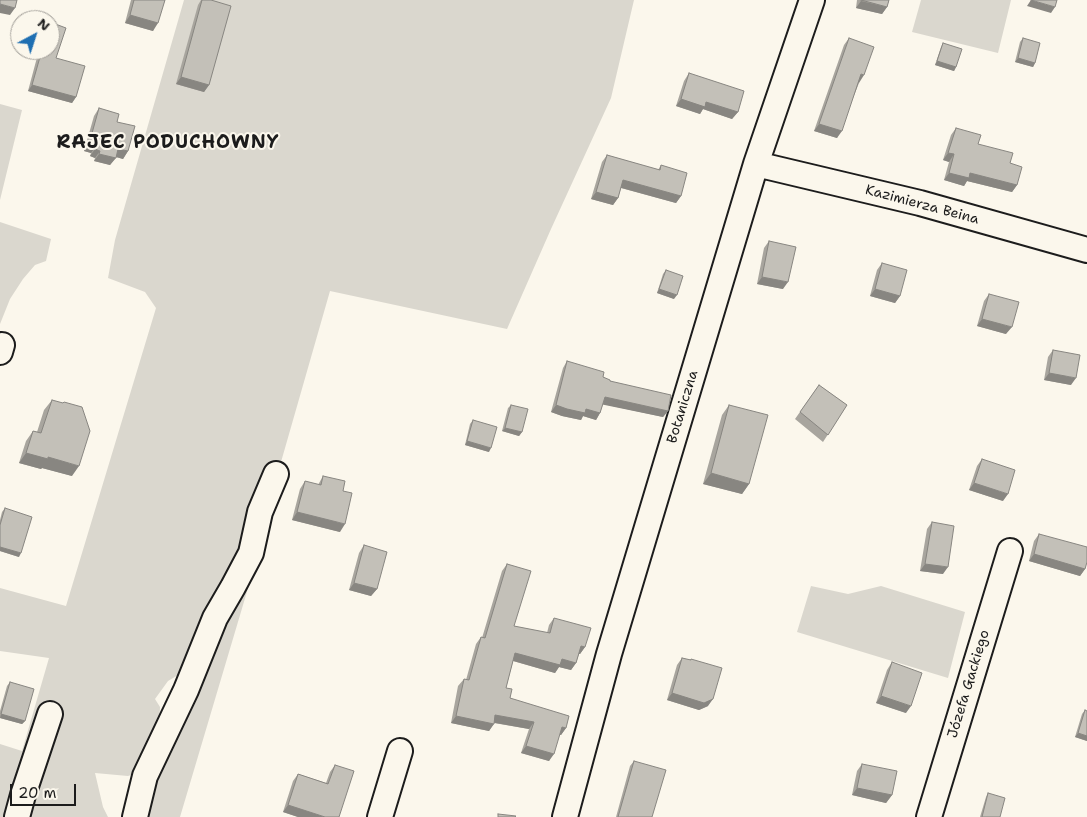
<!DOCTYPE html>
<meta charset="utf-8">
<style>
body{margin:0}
#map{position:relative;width:1087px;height:817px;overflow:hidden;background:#fbf7ec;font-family:"Shantell Sans",sans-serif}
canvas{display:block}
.north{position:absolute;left:10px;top:10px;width:50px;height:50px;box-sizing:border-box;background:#fbf7ec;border:1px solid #a29f99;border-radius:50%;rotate:40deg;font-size:14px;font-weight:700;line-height:20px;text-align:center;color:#1c1c1c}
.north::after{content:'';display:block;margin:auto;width:18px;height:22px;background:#1f6fb2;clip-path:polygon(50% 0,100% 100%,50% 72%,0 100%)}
.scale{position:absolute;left:10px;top:784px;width:66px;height:22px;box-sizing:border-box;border:2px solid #1c1c1c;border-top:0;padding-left:6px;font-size:15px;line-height:18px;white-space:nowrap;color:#1c1c1c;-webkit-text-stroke:4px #fbf7ec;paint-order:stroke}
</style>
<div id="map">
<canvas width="1087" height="817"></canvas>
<div class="north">N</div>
<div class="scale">20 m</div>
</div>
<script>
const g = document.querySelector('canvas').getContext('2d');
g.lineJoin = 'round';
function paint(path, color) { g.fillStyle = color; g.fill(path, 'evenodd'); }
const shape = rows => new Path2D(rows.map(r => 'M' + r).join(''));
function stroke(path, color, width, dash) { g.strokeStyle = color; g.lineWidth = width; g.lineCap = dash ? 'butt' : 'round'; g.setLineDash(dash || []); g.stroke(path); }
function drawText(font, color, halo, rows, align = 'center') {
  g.font = font + ' "Shantell Sans",sans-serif'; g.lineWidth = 4; g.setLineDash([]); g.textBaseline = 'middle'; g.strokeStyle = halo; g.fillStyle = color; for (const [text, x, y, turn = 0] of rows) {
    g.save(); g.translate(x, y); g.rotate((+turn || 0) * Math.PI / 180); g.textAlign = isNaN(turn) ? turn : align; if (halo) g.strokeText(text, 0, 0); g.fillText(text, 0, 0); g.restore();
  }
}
paint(shape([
 [184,0,634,0,611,98,551,229,507,329,330,291,281,462,263,472,245,531,243,549,188,669,168,681,155,699,160,707,159,732,137,773,128,776,95,773,103,807,108,817,0,817,0,744,22,751,49,658,0,651,0,588,66,606,156,308,145,292,108,278,115,240],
 [921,0,1011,0,998,53,912,32],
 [0,104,22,110,0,200],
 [0,222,51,239,46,261,35,265,23,279,10,299,0,324],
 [254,568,180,817,143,817,155,777,228,603],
 [811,586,848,594,881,586,965,612,948,678,797,632]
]), '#dad7ce');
const minor = shape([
 [756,164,920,203,1087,250],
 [0,352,2,345],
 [17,817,23,795,50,714],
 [135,817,145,776,186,690,215,618,233,587,251,553,260,512,276,474],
 [380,817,400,751],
 [565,817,609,654,756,164,812,0],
 [929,817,1010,551]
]);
stroke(minor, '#1c1c1c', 28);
stroke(minor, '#fbf7ec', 24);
paint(shape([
 [131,0,165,0,153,31,125,23],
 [201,0,211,0,209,85,204,92,176,84,198,5],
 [857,0,889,0,887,7,882,14,856,8],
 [849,38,859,83,837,138,814,131,844,45],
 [1023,38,1035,63,1033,67,1015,62,1020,42],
 [943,43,956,67,954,71,935,65,941,47],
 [39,50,50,50,56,58,76,97,72,103,28,91],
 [689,73,738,112,732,119,703,109,700,114,676,106,684,81],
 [99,108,117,122,128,151,123,159,116,157,110,165,94,161,95,158,90,156,91,153,84,151,94,116],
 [956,128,978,144,1010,163,1017,185,1012,192,967,181,964,186,944,180,949,162,943,160,951,135],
 [607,155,658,170,661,165,681,196,676,203,621,188,618,198,613,205,591,199,602,162],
 [769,241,783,289,757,284,764,248],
 [882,263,900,296,895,303,870,296,877,270],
 [666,270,674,299,657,293,663,274],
 [989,294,1006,334,977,326,984,301],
 [1053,350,1071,385,1044,380,1048,357],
 [567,361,603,377,668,411,663,417,603,404,600,413,596,420,583,416,581,420,562,416,551,412,563,368],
 [819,385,847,405,823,442,795,419],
 [52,400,72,476,42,468,41,469,19,463,26,441,33,431,37,432,44,410],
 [511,405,522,432,519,436,502,431,508,408],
 [729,405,749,484,742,494,703,484,722,415],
 [473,420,489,452,465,445,470,424],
 [982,459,1003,501,969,490,977,466],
 [323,476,340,532,292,520,300,489,305,481,318,485],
 [5,508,19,557,0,551,0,520,2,512],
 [932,522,943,574,920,571,927,529],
 [1039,534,1085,569,1080,576,1029,561,1034,541],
 [364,545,377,589,371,596,349,590,359,553],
 [507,564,514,626,547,633,549,625,554,618,585,647,580,654,579,654,576,663,571,670,559,667,555,673,513,661,506,688,510,698,566,728,561,735,560,734,549,761,521,753,529,729,494,723,489,731,451,723,458,686,464,679,466,680,476,644,481,637,482,638,502,571],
 [682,658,690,660,691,659,708,706,699,710,667,700,677,665],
 [892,662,906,713,876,703,887,670],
 [10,682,25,721,22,724,0,718,0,711,7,686],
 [1085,710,1087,711,1087,741,1075,737,1082,714],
 [634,761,652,817,616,817,630,766],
 [862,764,892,795,886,803,852,795,857,771],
 [335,765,339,817,298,817,283,812,293,781,298,774,326,783,330,772],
 [988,793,1000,817,980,817,986,797]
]), '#a8a59e');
paint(shape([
 [1031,0,1055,7,1051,13,1027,6],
 [861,1,887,7,882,14,856,8],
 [0,4,15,8,10,15,0,13],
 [130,15,158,23,153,31,125,23],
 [1018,58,1035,63,1033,67,1015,62],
 [937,61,956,67,954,71,935,65],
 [861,74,864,75,859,83,856,82],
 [181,77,209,85,204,92,176,84],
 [32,85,76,97,72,103,28,91],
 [681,99,706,102,738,112,732,119,703,109,700,114,676,106],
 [819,124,842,131,837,138,814,131],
 [89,144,96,146,91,153,84,151],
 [95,149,100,151,95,158,90,156],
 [118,149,128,151,123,159,113,156],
 [948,153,954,154,949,162,943,160],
 [99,154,116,158,110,165,94,161],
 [949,173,970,173,1017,185,1012,192,967,181,964,186,944,180],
 [623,180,681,196,676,203,618,187],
 [596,192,618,198,613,205,591,199],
 [762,277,788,282,783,289,757,284],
 [659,289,677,295,674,299,657,293],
 [875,289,900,296,895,303,870,296],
 [982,319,1012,327,1006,334,977,326],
 [1049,373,1076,378,1071,385,1044,380],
 [605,397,668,411,663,417,600,404],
 [556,405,586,409,600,413,596,420,583,416,581,420,562,416,551,412],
 [505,428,522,432,519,436,502,431],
 [467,441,491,448,489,452,465,445],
 [26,453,48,457,79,466,72,476,42,468,41,469,19,463],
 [711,473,749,484,742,494,703,484],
 [974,483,1008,494,1003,501,969,490],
 [297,512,345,524,340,532,292,520],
 [0,547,21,553,19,557,0,551],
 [1034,554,1085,569,1080,576,1029,561],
 [925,564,948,567,943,574,920,571],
 [354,583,377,589,371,596,349,590],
 [581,646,585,647,580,654,576,653],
 [515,653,562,659,576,663,571,670,559,667,555,673,510,660],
 [672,693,713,699,708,706,699,710,667,700],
 [881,696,911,706,906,713,876,703],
 [1,714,25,721,22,724,0,718],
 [495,715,534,722,529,729,490,722],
 [456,716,494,724,489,731,451,723],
 [562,727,566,728,561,735,557,734],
 [1078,733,1087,736,1087,741,1075,737],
 [526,746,554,754,549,761,521,753],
 [857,788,892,795,886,803,852,795],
 [288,805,325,817,298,817,283,812]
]), '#888681');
const building = shape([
 [0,0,17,0,15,8,0,4,0,0],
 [134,0,165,0,158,23,130,15,134,0],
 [202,0,211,0,231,6,209,85,181,77,202,0],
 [861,0,889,0,887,7,861,0],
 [1031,0,1057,0,1055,7,1031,0],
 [50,22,66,28,56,58,85,66,76,97,32,85,42,50,50,50,50,22],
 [849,38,874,47,864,75,861,74,842,131,819,124,849,38],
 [1023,38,1040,43,1035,63,1018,58,1023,38],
 [943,43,962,49,956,67,937,61,943,43],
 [689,73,744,91,738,112,706,102,705,107,681,99,689,73],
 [99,108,119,114,117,122,135,126,128,151,118,149,116,158,99,154,100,151,95,149,96,146,89,144,99,108],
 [956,128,981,135,978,144,1013,153,1010,163,1022,167,1017,185,970,173,969,178,949,173,954,154,948,153,956,128],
 [607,155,660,170,661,165,687,173,681,196,623,180,618,198,596,192,607,155],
 [769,241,796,247,788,282,762,277,769,241],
 [882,263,907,270,900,296,875,289,882,263],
 [666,270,683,276,677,295,659,289,666,270],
 [989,294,1019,302,1012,327,982,319,989,294],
 [1053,350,1080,355,1076,378,1049,373,1053,350],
 [567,361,604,372,603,377,610,380,610,381,671,395,668,411,605,397,600,413,586,409,585,413,567,409,556,405,567,361],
 [819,385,847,405,828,435,800,412,819,385],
 [52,400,63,403,64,402,82,407,90,431,79,466,48,457,48,459,26,453,33,431,41,433,52,400],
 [511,405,528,409,522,432,505,428,511,405],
 [729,405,768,415,749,484,711,473,729,405],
 [473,420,497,427,491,448,467,441,473,420],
 [982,459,1015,470,1008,494,974,483,982,459],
 [323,476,345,481,343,491,352,493,345,524,297,512,305,481,321,485,323,476],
 [5,508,32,517,21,553,0,547,0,525,5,508],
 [932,522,954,526,948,567,925,564,932,522],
 [1039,534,1087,547,1087,562,1085,569,1034,554,1039,534],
 [364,545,387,552,377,589,354,583,364,545],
 [507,564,531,571,514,626,550,633,554,618,591,628,585,647,581,646,576,663,562,659,560,665,515,653,506,688,512,689,510,698,569,716,566,728,562,727,554,754,526,746,534,722,495,715,494,724,456,716,464,679,469,680,481,637,485,638,507,564],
 [682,658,691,660,691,659,722,668,713,699,704,703,672,693,682,658],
 [892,662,922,673,911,706,881,696,892,662],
 [10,682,34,689,25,721,1,714,10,682],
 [1085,710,1087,711,1087,736,1078,733,1085,710],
 [634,761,666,770,652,817,618,817,634,761],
 [862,764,897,771,892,795,857,788,862,764],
 [335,765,354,771,339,817,325,817,288,805,298,774,328,784,335,765],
 [988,793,1005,798,1000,817,982,817,988,793],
 [498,814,516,816,515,817,498,817,498,814]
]);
paint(building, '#c3c0b8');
stroke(building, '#888681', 1);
drawText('14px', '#1c1c1c', '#fbf7ec', [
 ["Kazimierza Beina",922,205,15],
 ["Botaniczna",683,407,-73],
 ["Józefa Gackiego",969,684,-73]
]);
g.letterSpacing = '1px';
drawText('bold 19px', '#1c1c1c', '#fbf7ec', [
 ["RAJEC PODUCHOWNY",168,143]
]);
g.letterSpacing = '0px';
</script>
